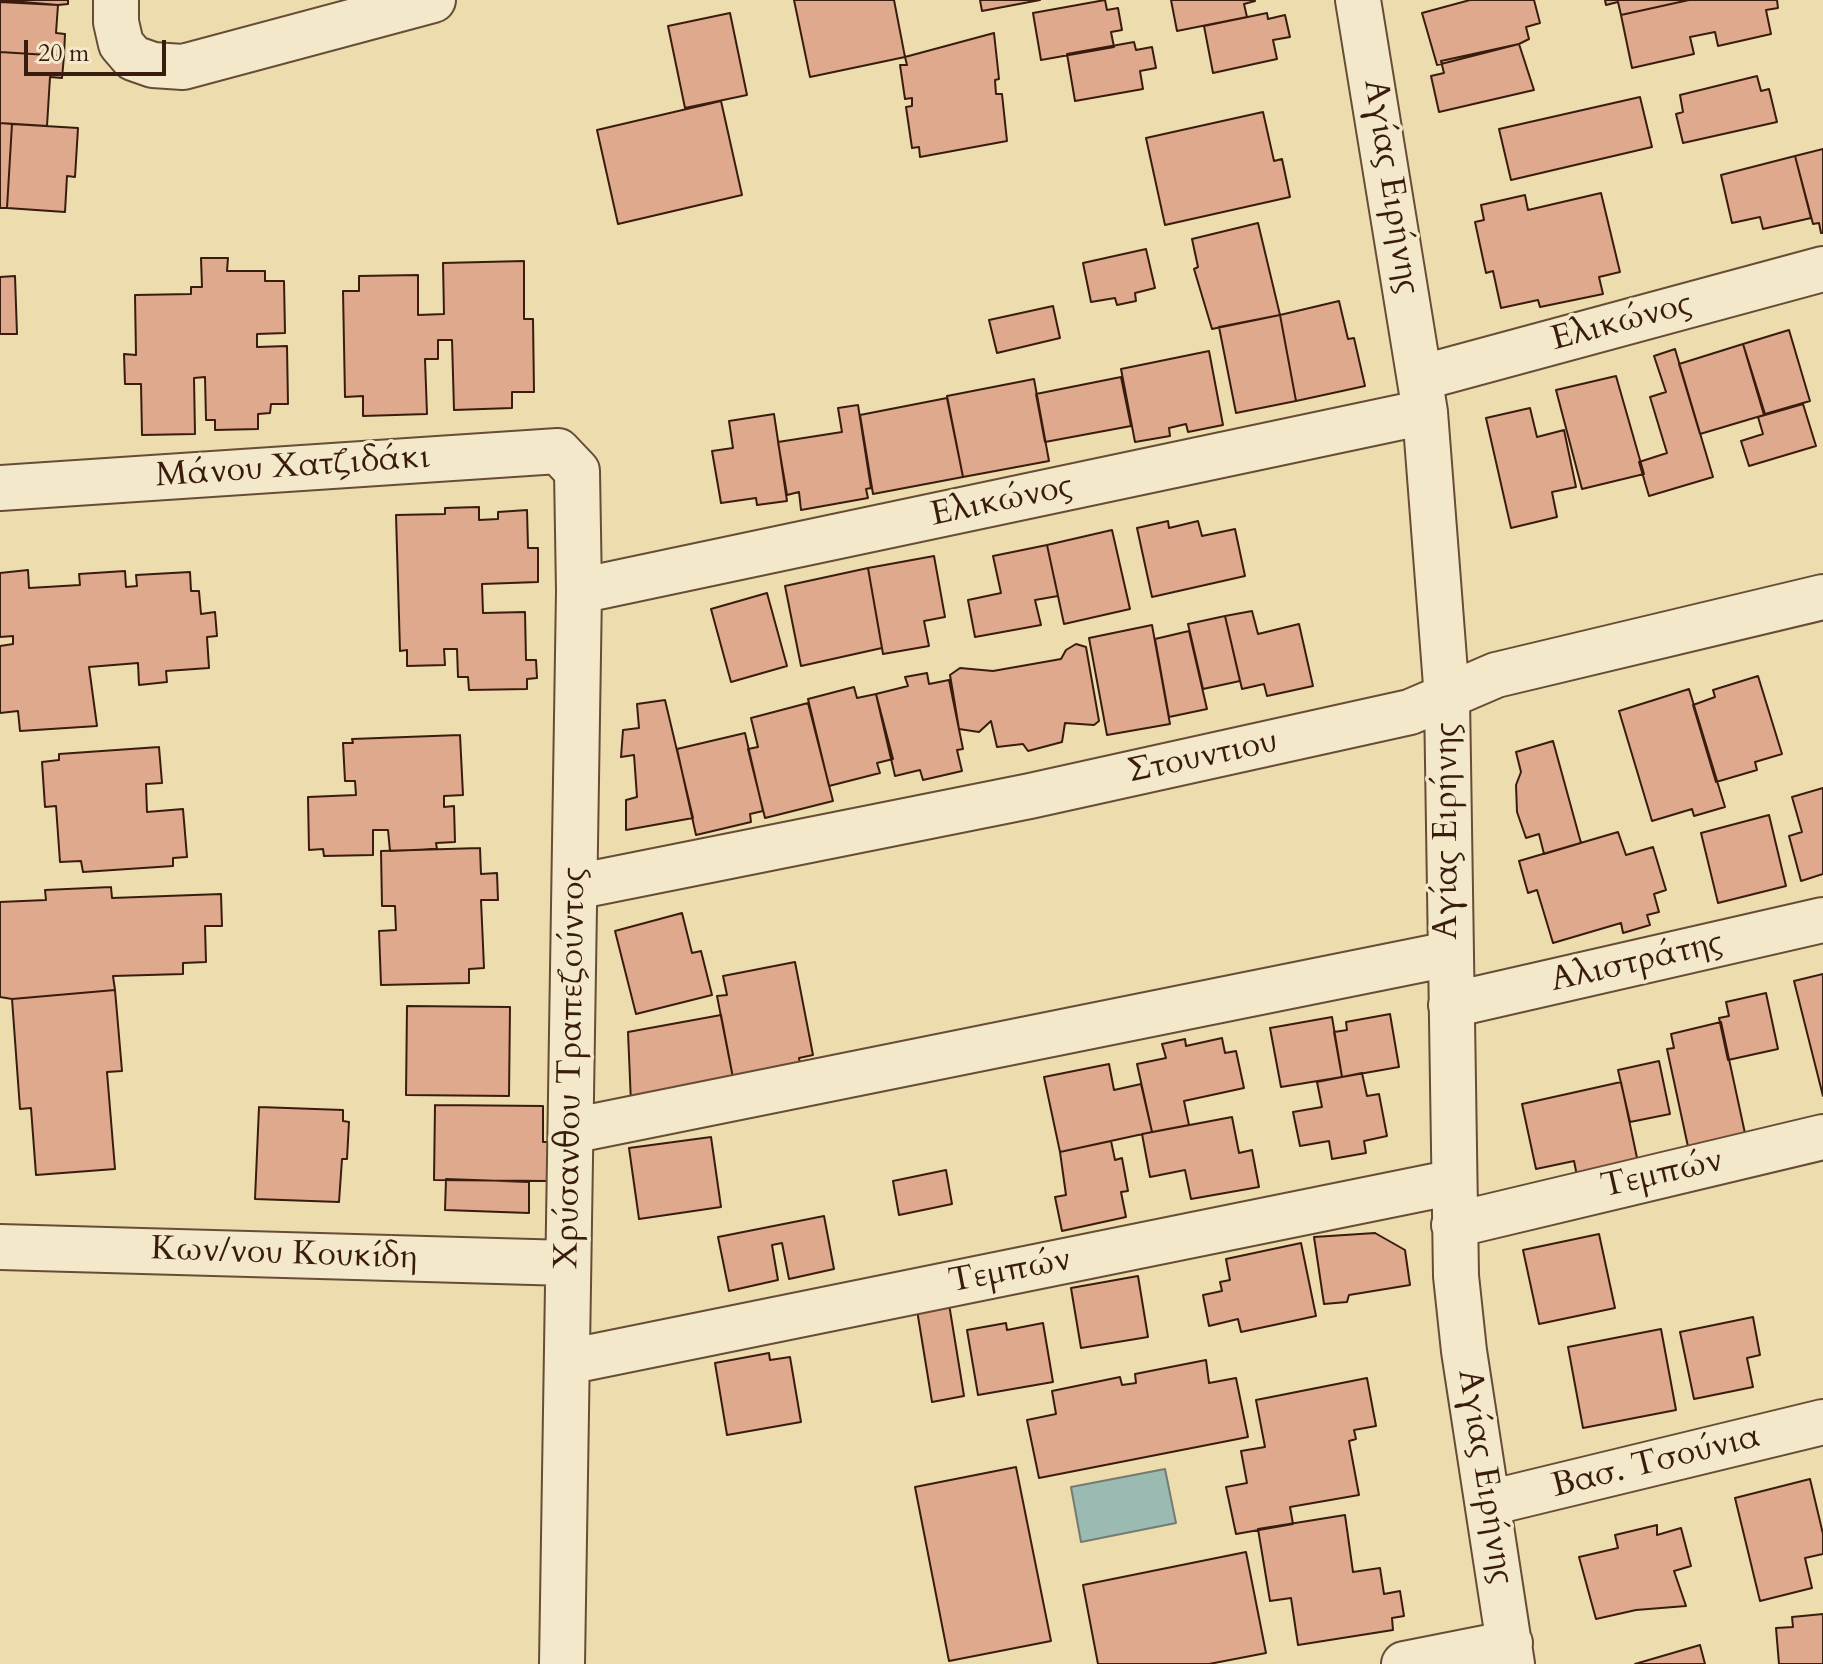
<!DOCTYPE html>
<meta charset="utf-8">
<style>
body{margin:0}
#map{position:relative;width:1823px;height:1664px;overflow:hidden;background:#eddcae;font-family:Cardo,serif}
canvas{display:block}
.scale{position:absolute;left:24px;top:40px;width:142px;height:36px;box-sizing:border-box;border:4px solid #3a1c0e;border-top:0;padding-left:10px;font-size:24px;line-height:28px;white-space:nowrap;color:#3a1c0e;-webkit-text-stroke:6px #f3e8ca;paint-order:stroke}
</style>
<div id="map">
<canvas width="1823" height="1664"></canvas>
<div class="scale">20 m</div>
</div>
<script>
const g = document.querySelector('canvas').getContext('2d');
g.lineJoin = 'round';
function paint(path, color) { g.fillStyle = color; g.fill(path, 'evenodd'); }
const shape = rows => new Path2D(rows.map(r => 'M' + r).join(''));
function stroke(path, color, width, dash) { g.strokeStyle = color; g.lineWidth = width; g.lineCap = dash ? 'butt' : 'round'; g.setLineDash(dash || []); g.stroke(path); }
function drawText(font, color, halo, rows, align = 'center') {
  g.font = font + ' Cardo,serif'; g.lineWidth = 7; g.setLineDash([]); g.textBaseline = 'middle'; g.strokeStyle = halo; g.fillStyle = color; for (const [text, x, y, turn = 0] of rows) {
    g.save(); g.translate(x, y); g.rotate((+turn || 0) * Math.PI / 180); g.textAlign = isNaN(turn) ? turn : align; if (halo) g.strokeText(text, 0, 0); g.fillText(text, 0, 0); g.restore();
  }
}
const water = shape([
 [1165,1469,1176,1523,1081,1542,1071,1487,1165,1469]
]);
paint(water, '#9abab2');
stroke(water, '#747b70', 2);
const building = shape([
 [0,0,68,0,68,4,58,5,0,0],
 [794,0,894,0,905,57,810,77,794,0],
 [980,0,1040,0,982,11,980,0],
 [1105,0,1107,10,1118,8,1122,30,1111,32,1114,47,1041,60,1033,13,1105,0],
 [1171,0,1254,0,1255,1,1244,4,1247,17,1177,31,1171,0],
 [1470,0,1534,0,1540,23,1526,27,1529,39,1519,44,1437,65,1422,13,1470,0],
 [1605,0,1689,0,1621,15,1618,2,1606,5,1605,0],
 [1689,0,1777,0,1778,8,1766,10,1771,34,1718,46,1715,32,1690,37,1694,54,1632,68,1621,15,1689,0],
 [0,2,58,5,56,33,65,34,64,56,0,52,0,2],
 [730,13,747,95,685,108,668,26,730,13],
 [1267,13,1268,19,1285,15,1290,37,1273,40,1277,59,1213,73,1204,26,1267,13],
 [994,33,999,79,995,80,996,94,1002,94,1007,141,920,157,919,147,912,148,906,107,912,106,912,98,905,99,900,65,907,65,905,57,994,33],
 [1134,42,1136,50,1152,47,1156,68,1140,71,1143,89,1075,101,1067,54,1134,42],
 [1519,44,1534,90,1439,112,1431,76,1444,73,1441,61,1519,44],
 [0,52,64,56,62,78,50,77,47,126,0,123,0,52],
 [1757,76,1761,91,1769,89,1777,122,1683,143,1676,114,1683,112,1680,95,1757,76],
 [1640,97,1652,147,1511,180,1499,129,1640,97],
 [721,101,742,195,618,224,597,130,721,101],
 [1263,112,1274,161,1282,159,1290,197,1165,225,1146,138,1263,112],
 [0,123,12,124,7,208,0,208,0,123],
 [12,124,78,128,75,177,67,176,65,212,7,208,12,124],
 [1823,149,1823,233,1821,233,1819,223,1813,224,1795,156,1823,149],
 [1795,156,1811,218,1763,229,1760,217,1732,223,1721,175,1795,156],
 [1601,193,1620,272,1599,277,1603,294,1540,307,1538,300,1501,308,1493,271,1486,273,1475,222,1484,220,1481,205,1525,195,1528,210,1601,193],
 [1258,223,1280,315,1212,329,1194,269,1198,267,1192,239,1258,223],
 [1146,249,1155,288,1135,293,1136,301,1117,305,1115,298,1091,302,1083,263,1146,249],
 [201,258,228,258,227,271,265,271,265,281,284,281,285,333,257,334,257,347,287,346,288,404,271,404,270,413,258,414,258,429,215,430,215,420,206,420,205,377,194,378,195,434,142,435,141,384,125,384,124,354,136,355,135,295,191,294,191,287,202,287,201,258],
 [524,261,524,319,533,319,534,392,512,392,512,408,454,410,452,340,438,340,438,359,425,359,427,414,363,416,363,396,345,397,343,291,359,291,359,276,418,275,418,315,444,314,443,263,524,261],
 [15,276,17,334,0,334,0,277,15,276],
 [1339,301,1348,339,1354,338,1365,386,1296,401,1280,315,1339,301],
 [1053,306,1060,338,997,353,989,320,1053,306],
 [1280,315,1296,401,1236,413,1219,327,1280,315],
 [1789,330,1810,401,1765,414,1743,344,1789,330],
 [1743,344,1764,415,1700,434,1679,364,1743,344],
 [1675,349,1713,477,1649,496,1639,462,1667,453,1650,397,1666,392,1654,356,1675,349],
 [1209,351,1223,425,1188,432,1186,424,1169,428,1170,436,1135,442,1121,369,1209,351],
 [1616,376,1644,474,1582,489,1556,390,1616,376],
 [1121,377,1131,426,1045,442,1036,394,1121,377],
 [1034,379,1049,461,963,477,947,396,1034,379],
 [947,398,963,477,873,494,860,415,947,398],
 [1803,404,1816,446,1749,466,1741,441,1763,434,1758,417,1803,404],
 [858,405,871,488,866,489,868,498,801,510,799,492,787,495,778,442,842,432,838,408,858,405],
 [1530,408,1537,437,1564,430,1576,487,1552,492,1557,517,1511,528,1486,418,1530,408],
 [774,414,787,501,757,505,756,498,721,503,712,451,733,448,729,421,774,414],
 [479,507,479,520,498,519,498,512,527,510,528,548,538,548,538,582,482,584,483,613,525,612,526,660,536,660,537,678,527,679,527,689,469,690,468,677,458,677,457,649,444,649,445,665,407,666,407,650,400,651,396,515,445,514,445,508,479,507],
 [1168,521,1169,528,1198,521,1202,536,1235,529,1245,576,1152,597,1137,528,1168,521],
 [1112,530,1130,609,1064,624,1047,545,1112,530],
 [1047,545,1058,596,1035,600,1041,625,975,637,968,600,1001,593,993,556,1047,545],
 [934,556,945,617,924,621,929,646,883,654,868,568,934,556],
 [868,568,882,648,801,666,785,586,868,568],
 [28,570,29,588,80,585,79,574,125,571,126,587,137,586,136,575,190,572,191,591,199,591,201,614,215,612,217,636,207,637,209,668,166,671,167,682,139,685,138,663,89,667,97,726,20,731,18,711,0,713,0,646,13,644,13,636,0,637,0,573,28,570],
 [767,593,787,666,731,682,711,609,767,593],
 [1252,611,1258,634,1299,624,1313,686,1267,696,1264,684,1242,689,1225,616,1252,611],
 [1225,616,1240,681,1203,689,1188,624,1225,616],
 [1152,625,1170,724,1107,735,1089,638,1152,625],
 [1189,631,1207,709,1169,717,1155,639,1189,631],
 [1076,644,1086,647,1099,721,1094,725,1065,723,1062,742,1028,751,1023,744,997,747,991,721,979,732,959,729,950,675,960,668,993,671,1061,659,1066,650,1076,644],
 [927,673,929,684,949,680,963,749,957,750,962,771,923,780,920,770,895,776,876,694,908,686,905,677,927,673],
 [1758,676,1782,754,1755,762,1757,770,1716,782,1693,705,1715,697,1713,690,1758,676],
 [854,687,857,698,876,694,893,759,877,763,880,773,829,786,808,699,854,687],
 [1689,689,1725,807,1694,816,1692,809,1652,821,1619,711,1689,689],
 [665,700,693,818,626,830,626,800,637,797,634,755,621,757,623,730,639,728,637,704,665,700],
 [808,703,833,801,765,818,748,749,758,747,751,718,808,703],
 [745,733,763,811,750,814,751,822,696,835,677,749,745,733],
 [460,735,463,795,444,796,444,807,454,806,455,842,436,843,437,849,390,851,388,830,373,830,373,855,324,856,323,849,309,850,308,797,356,795,355,781,345,781,343,743,353,743,352,739,460,735],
 [1553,741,1581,843,1544,854,1539,834,1526,838,1517,812,1516,785,1521,772,1516,752,1553,741],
 [159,747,162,783,146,784,147,812,183,809,187,857,173,858,173,866,83,872,81,861,60,862,56,806,45,807,42,762,59,760,59,754,159,747],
 [1823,788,1823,874,1801,881,1789,836,1802,832,1792,797,1823,788],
 [1769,815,1786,886,1718,903,1701,833,1769,815],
 [1618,832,1626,855,1653,847,1666,890,1654,894,1659,912,1647,915,1650,925,1623,933,1621,923,1553,943,1537,890,1528,893,1519,861,1618,832],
 [480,848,481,874,497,873,498,900,481,900,484,968,469,969,469,983,381,985,379,931,396,930,395,906,382,906,381,851,480,848],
 [111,887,112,898,221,894,222,926,205,926,206,962,183,963,183,974,113,976,115,990,12,999,0,997,0,902,46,900,45,890,111,887],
 [682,913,692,953,701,951,712,995,636,1014,615,931,682,913],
 [795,962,813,1055,799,1058,801,1070,734,1083,717,996,727,995,723,976,795,962],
 [1823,974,1823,1096,1794,981,1823,974],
 [115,990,122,1071,107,1072,115,1169,36,1175,31,1108,20,1109,12,999,115,990],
 [1766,993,1778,1049,1728,1060,1719,1018,1729,1016,1726,1002,1766,993],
 [407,1006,510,1007,509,1096,406,1095,407,1006],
 [1390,1014,1399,1067,1342,1077,1334,1032,1347,1030,1346,1022,1390,1014],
 [721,1015,734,1083,631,1103,628,1032,721,1015],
 [1332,1017,1342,1077,1281,1087,1270,1028,1332,1017],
 [1721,1022,1746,1138,1690,1156,1667,1049,1674,1048,1671,1034,1721,1022],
 [1222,1038,1225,1053,1236,1051,1244,1088,1184,1101,1189,1125,1152,1132,1137,1064,1166,1058,1162,1044,1185,1039,1186,1046,1222,1038],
 [1659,1061,1670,1114,1630,1122,1618,1070,1659,1061],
 [1109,1064,1114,1090,1141,1084,1152,1132,1060,1152,1044,1077,1109,1064],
 [1362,1073,1367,1096,1379,1094,1387,1136,1364,1141,1366,1153,1332,1159,1329,1141,1300,1146,1293,1112,1322,1107,1317,1082,1362,1073],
 [1621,1082,1640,1172,1579,1186,1574,1161,1536,1169,1522,1104,1621,1082],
 [435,1105,543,1106,543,1142,550,1142,549,1181,434,1180,435,1105],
 [259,1107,343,1110,343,1121,349,1122,347,1159,342,1159,339,1202,255,1199,259,1107],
 [1232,1117,1239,1153,1252,1150,1259,1187,1191,1199,1185,1170,1150,1177,1142,1134,1232,1117],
 [711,1137,721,1207,639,1219,629,1148,711,1137],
 [1111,1141,1115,1160,1122,1158,1128,1191,1121,1192,1126,1217,1062,1231,1055,1197,1066,1195,1060,1152,1111,1141],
 [946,1170,952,1204,899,1215,893,1181,946,1170],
 [446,1179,529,1182,529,1213,445,1210,446,1179],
 [824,1216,834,1269,789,1279,782,1243,772,1245,778,1280,729,1291,718,1237,824,1216],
 [1375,1233,1405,1250,1410,1285,1349,1295,1347,1302,1324,1304,1314,1237,1375,1233],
 [1599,1234,1615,1308,1539,1324,1523,1250,1599,1234],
 [1301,1243,1316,1316,1241,1332,1238,1319,1209,1326,1203,1295,1222,1291,1220,1282,1230,1280,1226,1259,1301,1243],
 [1138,1276,1148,1337,1081,1348,1071,1288,1138,1276],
 [949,1304,964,1396,932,1402,917,1310,949,1304],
 [1753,1317,1760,1355,1747,1358,1753,1387,1694,1399,1680,1332,1753,1317],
 [1006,1323,1007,1330,1043,1323,1053,1382,978,1395,967,1330,1006,1323],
 [1661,1329,1676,1410,1583,1428,1568,1347,1661,1329],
 [769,1353,770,1360,790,1357,801,1422,727,1435,715,1363,769,1353],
 [1206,1360,1209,1383,1236,1378,1248,1437,1039,1478,1027,1420,1056,1414,1052,1391,1120,1377,1122,1385,1136,1383,1135,1374,1206,1360],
 [1367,1378,1376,1426,1354,1430,1356,1439,1349,1441,1359,1495,1290,1507,1293,1524,1236,1534,1226,1487,1247,1483,1241,1451,1265,1447,1256,1400,1367,1378],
 [1016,1467,1051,1641,949,1661,915,1487,1016,1467],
 [1810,1479,1823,1534,1823,1554,1805,1558,1812,1588,1760,1601,1735,1498,1810,1479],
 [1345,1515,1353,1572,1380,1568,1384,1594,1400,1591,1404,1616,1392,1618,1393,1630,1298,1645,1291,1598,1270,1601,1258,1529,1345,1515],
 [1657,1525,1657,1535,1681,1528,1691,1566,1674,1571,1686,1606,1636,1610,1596,1619,1579,1557,1618,1548,1615,1535,1657,1525],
 [1246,1552,1266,1653,1209,1664,1098,1664,1083,1585,1246,1552],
 [1823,1614,1823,1664,1779,1664,1776,1628,1793,1627,1792,1617,1823,1614],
 [1700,1645,1705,1664,1635,1664,1700,1645]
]);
paint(building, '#dea98c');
stroke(building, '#3a1c0e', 2);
const minor = shape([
 [116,0,116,22,121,44,133,58,153,65,183,67,433,0],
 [1358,0,1425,412,1447,698,1456,1276,1464,1351,1512,1664],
 [1420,378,1823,269],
 [0,488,558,451,577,471,579,591,562,1664],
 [579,591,1425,412],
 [575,887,1030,796,1410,712,1496,675,1823,597],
 [1451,1005,1823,920],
 [571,1131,1449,954],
 [1454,1225,1823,1137],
 [0,1247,568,1263],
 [567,1362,1454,1182],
 [1489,1503,1823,1422],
 [1404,1664,1510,1643]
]);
stroke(minor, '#674c36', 48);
stroke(minor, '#f3e8ca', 44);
drawText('34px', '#3a1c0e', '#f3e8ca', [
 ["Αγίας Ειρήνης",1390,187,81],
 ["Ελικώνος",1622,323,-15],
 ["Μάνου Χατζιδάκι",293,468,-4],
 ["Ελικώνος",1002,502,-12],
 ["Στουντιου",1203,758,-12],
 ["Αγίας Ειρήνης",1448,831,-90],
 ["Αλιστράτης",1637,963,-13],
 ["Χρύσανθου Τραπεζούντος",572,1068,-89],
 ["Τεμπών",1662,1175,-13],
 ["Κων/νου Κουκίδη",284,1255,2],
 ["Τεμπών",1010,1272,-11],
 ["Βασ. Τσούνια",1656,1463,-14],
 ["Αγίας Ειρήνης",1484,1477,81]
]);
</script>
